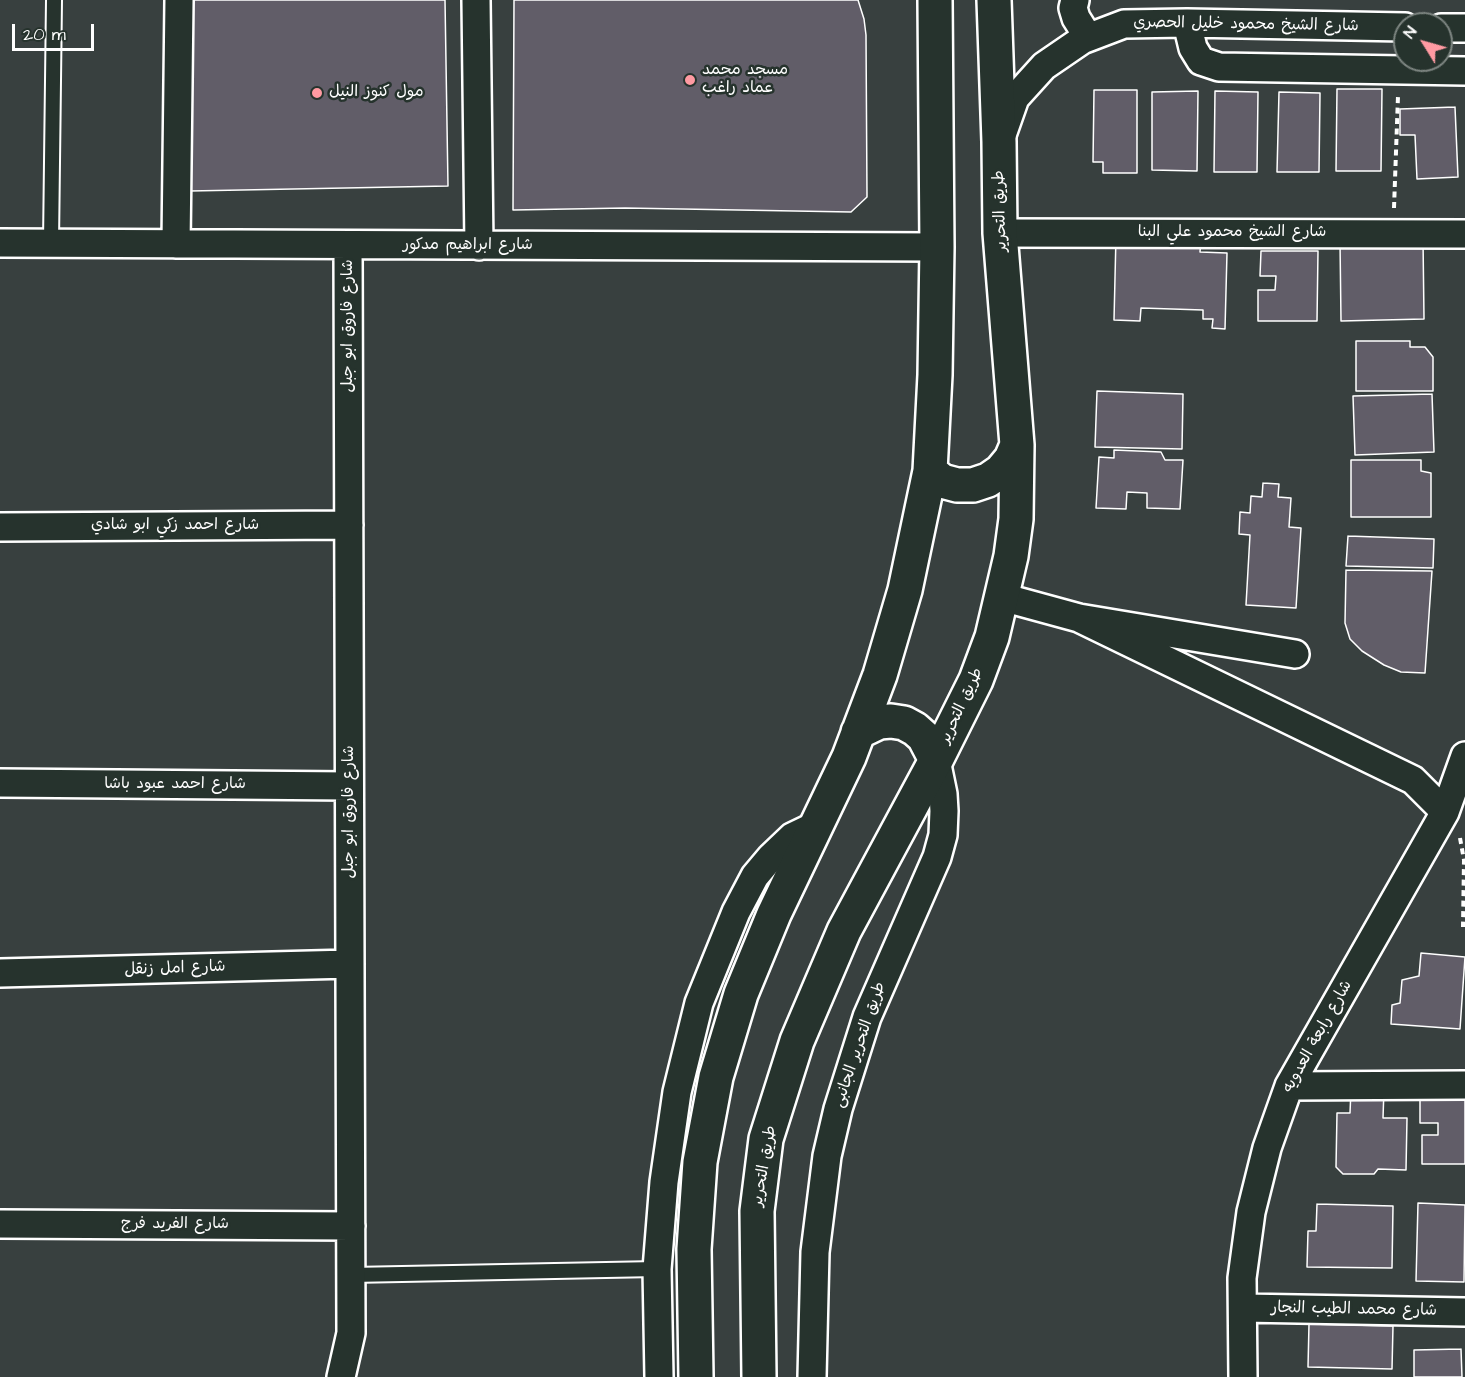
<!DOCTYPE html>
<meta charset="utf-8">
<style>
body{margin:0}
#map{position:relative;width:1465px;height:1377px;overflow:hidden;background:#38403f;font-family:"Architects Daughter",sans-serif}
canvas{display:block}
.north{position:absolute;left:1393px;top:12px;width:60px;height:60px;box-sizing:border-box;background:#26332d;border:2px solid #7d8581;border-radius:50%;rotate:307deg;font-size:16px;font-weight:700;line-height:24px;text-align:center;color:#fff}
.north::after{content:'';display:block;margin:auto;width:21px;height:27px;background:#ff9aa2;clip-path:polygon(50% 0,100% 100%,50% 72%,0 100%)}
.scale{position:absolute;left:12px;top:24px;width:82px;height:27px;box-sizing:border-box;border:3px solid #fff;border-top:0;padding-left:8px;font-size:18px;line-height:21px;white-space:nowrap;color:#fff;-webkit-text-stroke:4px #26332d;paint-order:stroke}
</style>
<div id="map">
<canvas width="1465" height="1377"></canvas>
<div class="north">N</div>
<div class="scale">20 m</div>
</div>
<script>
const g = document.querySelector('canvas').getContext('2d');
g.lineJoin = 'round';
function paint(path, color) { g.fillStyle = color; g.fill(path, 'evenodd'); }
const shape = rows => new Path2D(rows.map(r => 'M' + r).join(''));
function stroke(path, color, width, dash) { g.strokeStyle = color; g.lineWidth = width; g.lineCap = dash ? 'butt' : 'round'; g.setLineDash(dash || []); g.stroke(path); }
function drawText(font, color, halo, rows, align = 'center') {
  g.font = font + ' "Architects Daughter","Playpen Sans Arabic",sans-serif'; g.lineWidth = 5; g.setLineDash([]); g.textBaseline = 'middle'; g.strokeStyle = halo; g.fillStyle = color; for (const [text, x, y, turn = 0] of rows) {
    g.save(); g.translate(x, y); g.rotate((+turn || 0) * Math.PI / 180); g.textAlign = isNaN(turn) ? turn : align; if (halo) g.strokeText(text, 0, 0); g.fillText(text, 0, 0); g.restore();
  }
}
const building = shape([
 [187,0,445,0,448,186,190,191,187,0],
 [514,0,858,0,864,19,866,35,867,197,851,212,625,208,513,210,514,0],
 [1337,89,1382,89,1381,171,1336,171,1337,89],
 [1094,90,1137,90,1137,173,1103,173,1103,162,1093,162,1094,90],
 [1198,91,1197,171,1152,170,1152,92,1198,91],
 [1215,91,1258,92,1257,172,1214,172,1215,91],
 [1279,92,1320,93,1319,172,1277,172,1279,92],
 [1455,107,1458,177,1417,179,1415,135,1400,135,1400,109,1455,107],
 [1116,236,1201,238,1200,252,1227,253,1225,329,1212,328,1213,319,1203,319,1203,310,1141,308,1140,321,1114,320,1116,236],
 [1423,239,1424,319,1341,321,1340,242,1423,239],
 [1261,251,1318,251,1317,321,1258,321,1258,290,1275,290,1276,276,1260,276,1261,251],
 [1356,341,1410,341,1410,347,1425,347,1433,357,1433,391,1356,391,1356,341],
 [1097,391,1183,394,1182,449,1095,447,1097,391],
 [1432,394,1434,452,1355,455,1353,396,1432,394],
 [1114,450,1161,452,1165,460,1183,460,1180,509,1147,508,1147,493,1127,492,1126,509,1096,508,1099,457,1114,458,1114,450],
 [1351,460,1421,460,1421,471,1431,473,1431,517,1351,517,1351,460],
 [1263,483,1279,484,1278,497,1291,498,1289,527,1301,528,1296,608,1246,605,1250,535,1239,534,1240,512,1250,513,1251,496,1262,497,1263,483],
 [1348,536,1434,539,1433,568,1346,566,1348,536],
 [1346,570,1432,571,1425,673,1401,672,1384,665,1362,651,1350,639,1345,623,1346,570],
 [1421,953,1465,957,1460,1029,1391,1024,1392,1005,1400,1003,1402,980,1419,976,1421,953],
 [1351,1089,1384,1089,1383,1118,1407,1118,1406,1170,1378,1169,1374,1174,1343,1174,1336,1167,1337,1113,1350,1113,1351,1089],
 [1420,1092,1465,1093,1465,1164,1422,1164,1422,1135,1438,1135,1438,1123,1420,1123,1420,1092],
 [1418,1203,1465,1205,1464,1282,1416,1281,1418,1203],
 [1317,1204,1393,1206,1392,1268,1307,1267,1308,1231,1316,1231,1317,1204],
 [1309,1324,1393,1326,1392,1369,1308,1367,1309,1324],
 [1461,1349,1462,1377,1414,1377,1414,1350,1461,1349]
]);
paint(building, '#615d68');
stroke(building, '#fff', 1.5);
const lane = shape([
 [51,243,54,0],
 [351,1275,657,1269]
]);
const street = shape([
 [476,0,479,246],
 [1075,0,1073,8,1076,18,1088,37],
 [1187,23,1193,48,1201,61,1219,67,1465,71],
 [1441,28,1465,28],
 [1002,135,1015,98,1044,66,1082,40,1124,24,1187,23,1405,27],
 [1000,233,1465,234],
 [0,243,937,247],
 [176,244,179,0],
 [0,527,349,525],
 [1002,597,1079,618,1295,654],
 [1079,618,1413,780,1445,812],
 [0,783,349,786],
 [0,973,350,964],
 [1289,1086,1465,1085],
 [0,1224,351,1226],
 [1243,1308,1465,1312],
 [341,1377,351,1333,348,245],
 [659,1377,657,1269,664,1182,677,1092,699,1003,736,912,755,876,771,857,792,837,817,825],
 [812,1377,815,1252,827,1156,838,1109,867,1017,937,857,943,835,944,811,943,794,936,760],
 [1243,1377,1242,1278,1251,1212,1267,1148,1289,1086,1445,812,1465,756]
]);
const secondary = shape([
 [930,471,942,481,957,485,973,485,988,480,1001,471,1011,459,1017,445],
 [858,732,879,722,891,721,904,723,915,729,924,737,936,760],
 [696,1377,694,1249,700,1162,716,1077,741,994,774,914,849,757,880,675,905,590,930,471,935,375,937,247,935,0],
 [759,1377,757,1211,766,1139,797,1041,844,931,936,760,976,680,992,637,1011,556,1016,519,1017,445,1000,233,999,142,994,0]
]);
stroke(lane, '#fff', 18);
stroke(street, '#fff', 32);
stroke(secondary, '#fff', 38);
stroke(shape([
 [1394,208,1398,96],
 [1460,838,1464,860,1463,927]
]), '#fff', 4, [6, 4.5]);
stroke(lane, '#26332d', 14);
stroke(street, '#26332d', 27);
stroke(secondary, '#26332d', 33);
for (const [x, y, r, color] of [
 [690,80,6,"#ff9aa2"],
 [317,93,6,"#ff9aa2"]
]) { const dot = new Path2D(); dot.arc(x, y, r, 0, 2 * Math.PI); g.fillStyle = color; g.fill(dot); stroke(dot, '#26332d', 2); }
drawText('16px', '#fff', '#26332d', [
 ["شارع الشيخ محمود خليل الحصري",1246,25,1],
 ["طريق التحرير",1001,211,-92],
 ["شارع الشيخ محمود علي البنا",1232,233],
 ["شارع ابراهيم مدكور",468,246],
 ["شارع فاروق ابو جبل",349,326,-90],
 ["شارع احمد زكي ابو شادي",175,526],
 ["طريق التحرير",962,706,-65],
 ["شارع احمد عبود باشا",175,785],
 ["شارع فاروق ابو جبل",350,812,-90],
 ["شارع امل زنقل",175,969,-2],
 ["شارع رابعة العدويه",1318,1037,-61],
 ["طريق التحرير الجانبى",860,1045,-71],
 ["طريق التحرير",765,1166,-80],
 ["شارع الفريد فرج",175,1225],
 ["شارع محمد الطيب النجار",1354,1310,1]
]);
drawText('16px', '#fff', '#26332d', [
 ["مسجد محمد",702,71],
 ["عماد راغب",702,89],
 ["مول كنوز النيل",329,93]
], 'left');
</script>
